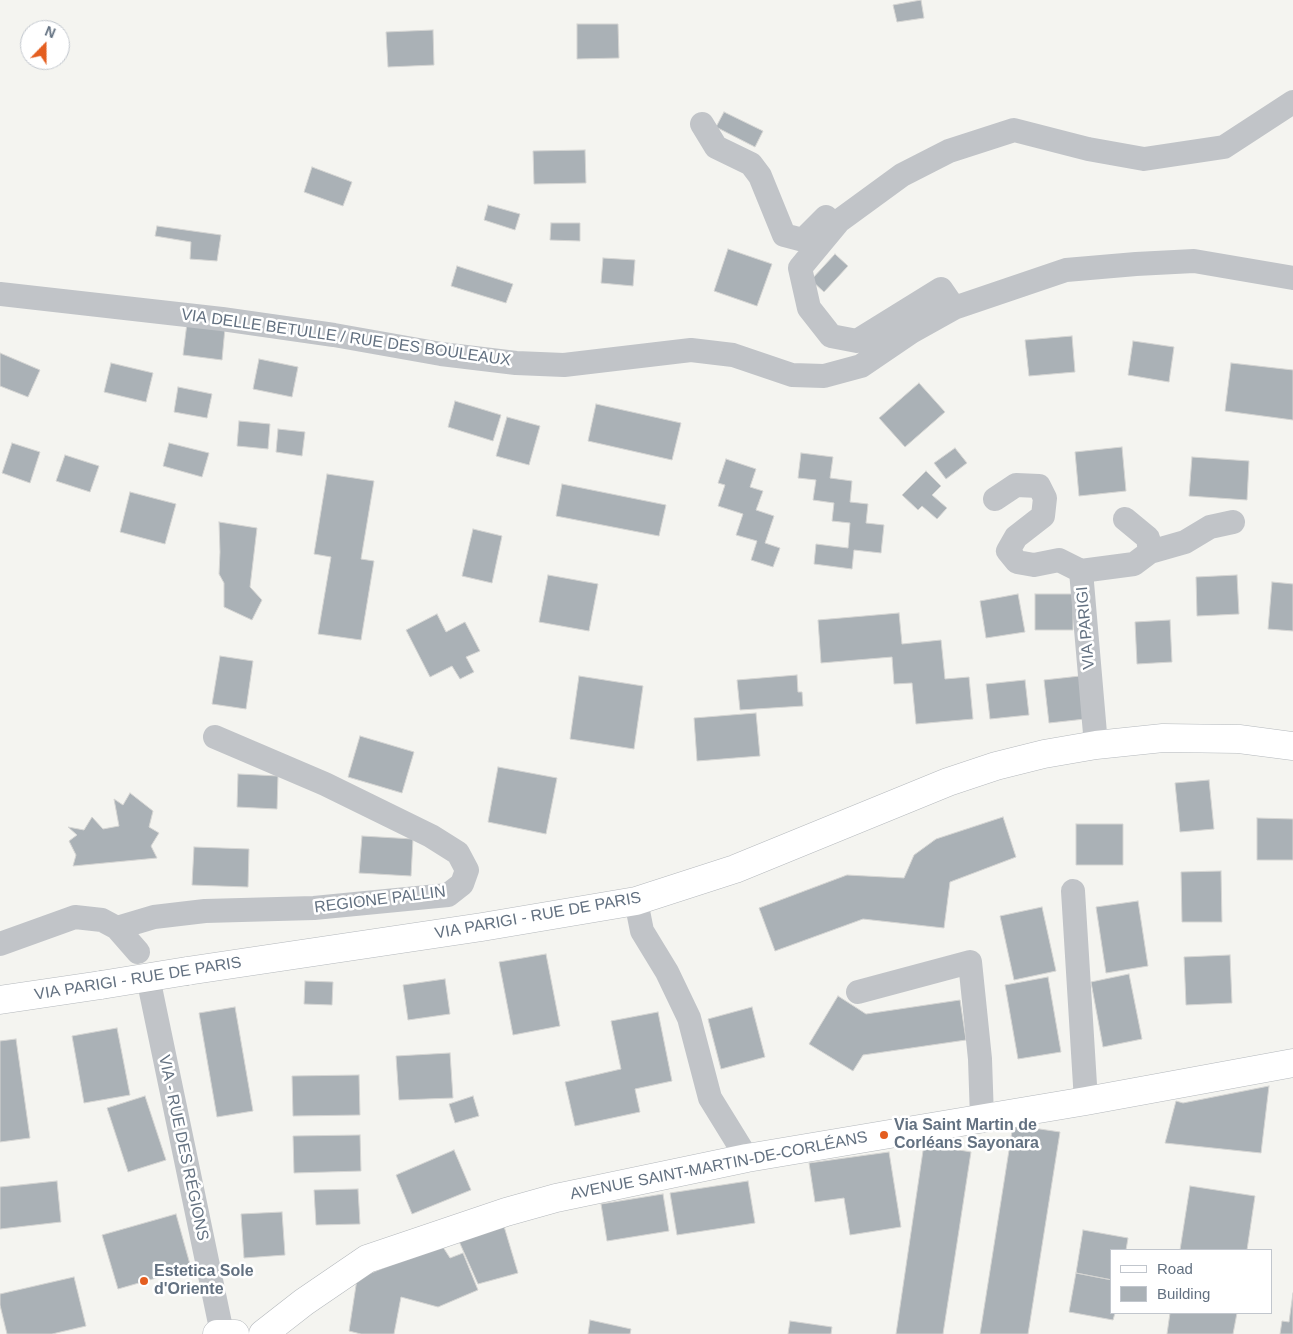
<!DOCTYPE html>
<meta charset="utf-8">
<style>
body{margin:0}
#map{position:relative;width:1293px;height:1334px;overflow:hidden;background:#f4f4f0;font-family:Helvetica,sans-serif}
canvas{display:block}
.legend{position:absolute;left:1110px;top:1249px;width:162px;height:65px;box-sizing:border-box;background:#fff;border:1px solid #c1c6cd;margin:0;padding:6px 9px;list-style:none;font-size:15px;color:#637181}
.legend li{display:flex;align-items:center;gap:10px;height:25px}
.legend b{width:25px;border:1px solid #c1c6cd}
.north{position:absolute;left:20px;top:20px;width:50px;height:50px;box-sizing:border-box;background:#fff;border:1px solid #c1c6cd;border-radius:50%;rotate:22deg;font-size:14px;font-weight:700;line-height:20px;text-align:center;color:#637181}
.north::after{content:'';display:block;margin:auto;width:18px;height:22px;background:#e45e20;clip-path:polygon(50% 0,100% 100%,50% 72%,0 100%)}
</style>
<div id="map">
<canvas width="1293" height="1334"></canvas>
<ul class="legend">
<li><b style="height:6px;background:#fff"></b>Road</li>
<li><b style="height:14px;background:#aab1b6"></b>Building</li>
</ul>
<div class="north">N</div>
</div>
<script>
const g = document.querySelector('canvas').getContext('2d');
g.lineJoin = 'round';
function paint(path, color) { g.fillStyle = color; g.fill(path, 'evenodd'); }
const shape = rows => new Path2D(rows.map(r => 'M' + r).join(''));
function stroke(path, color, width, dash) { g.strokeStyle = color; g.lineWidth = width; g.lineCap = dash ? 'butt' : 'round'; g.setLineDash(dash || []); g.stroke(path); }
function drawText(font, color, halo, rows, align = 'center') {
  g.font = font + ' Helvetica,sans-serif'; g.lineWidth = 5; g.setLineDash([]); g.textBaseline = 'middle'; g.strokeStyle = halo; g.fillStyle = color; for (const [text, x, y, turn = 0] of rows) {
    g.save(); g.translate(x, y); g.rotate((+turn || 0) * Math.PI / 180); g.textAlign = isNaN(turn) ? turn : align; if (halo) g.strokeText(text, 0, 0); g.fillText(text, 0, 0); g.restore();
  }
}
const building = shape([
 [921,0,924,18,897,22,893,5,921,0],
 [577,24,618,24,619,58,577,59,577,24],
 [433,30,434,65,388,67,386,32,433,30],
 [724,112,763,131,755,147,716,127,724,112],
 [585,150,586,183,534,184,533,151,585,150],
 [312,167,352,182,343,206,304,192,312,167],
 [488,205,520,214,515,230,484,220,488,205],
 [551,223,580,223,580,241,550,240,551,223],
 [157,226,221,235,217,261,190,259,191,242,155,236,157,226],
 [728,249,772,264,757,306,714,291,728,249],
 [835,254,848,266,824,292,811,280,835,254],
 [603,258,635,260,633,286,601,283,603,258],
 [457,266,513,284,506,303,451,286,457,266],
 [187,323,225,328,222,360,183,355,187,323],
 [1072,336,1075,372,1029,376,1025,340,1072,336],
 [1133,341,1174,347,1169,382,1128,375,1133,341],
 [0,353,40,370,28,397,0,386,0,353],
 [259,359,298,367,292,397,253,389,259,359],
 [111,363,153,373,146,402,104,392,111,363],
 [1231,363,1293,370,1293,420,1225,411,1231,363],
 [919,383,945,412,905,447,879,418,919,383],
 [178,387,212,394,207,418,174,412,178,387],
 [455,401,501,415,493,441,448,427,455,401],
 [596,404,681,423,672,460,588,441,596,404],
 [507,417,540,426,529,465,496,456,507,417],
 [239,421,270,424,268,449,237,446,239,421],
 [278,429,305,432,302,456,276,452,278,429],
 [12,443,40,452,30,483,2,473,12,443],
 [169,443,209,453,202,477,163,466,169,443],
 [1122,447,1126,491,1079,496,1075,452,1122,447],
 [955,448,967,463,946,479,934,463,955,448],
 [801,453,833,457,830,478,852,481,850,502,868,504,866,523,884,525,881,553,854,550,852,569,814,564,816,544,848,548,850,523,832,521,834,503,813,500,816,480,798,478,801,453],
 [65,455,99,466,90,492,56,481,65,455],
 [1192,457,1249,461,1247,500,1189,496,1192,457],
 [726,459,756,469,750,487,763,491,756,510,774,516,765,543,780,548,773,567,751,560,757,541,736,535,743,514,718,506,725,485,718,483,726,459],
 [926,471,941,486,932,495,947,508,937,519,922,506,918,510,902,495,926,471],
 [327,474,374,481,361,559,374,561,361,640,318,634,331,557,314,554,327,474],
 [562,484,666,505,659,536,556,516,562,484],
 [130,492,176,504,165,544,120,532,130,492],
 [219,522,257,528,250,587,262,600,252,620,224,607,224,583,219,574,220,552,219,522],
 [473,529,502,536,492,583,462,576,473,529],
 [548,575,598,584,589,631,539,622,548,575],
 [1237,575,1239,614,1197,616,1196,577,1237,575],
 [1272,582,1293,584,1293,631,1268,629,1272,582],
 [1018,594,1025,632,986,638,980,601,1018,594],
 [1035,594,1073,594,1073,630,1035,630,1035,594],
 [899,613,902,644,941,640,945,679,969,677,973,719,916,724,912,683,894,684,892,657,821,663,818,620,899,613],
 [437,614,446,632,465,622,480,651,466,657,474,672,460,679,452,666,430,677,406,630,437,614],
 [1170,620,1172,662,1137,664,1135,622,1170,620],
 [220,656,253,661,246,709,212,704,220,656],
 [797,675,798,692,802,692,803,706,740,710,737,680,797,675],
 [579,676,643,686,634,749,570,739,579,676],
 [1080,676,1085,719,1049,723,1044,680,1080,676],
 [1025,680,1029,715,990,719,986,684,1025,680],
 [756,713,760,756,697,761,694,718,756,713],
 [360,736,414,752,402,793,348,777,360,736],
 [498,767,557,778,546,834,488,822,498,767],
 [238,774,278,776,277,809,237,807,238,774],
 [1209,780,1214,829,1180,832,1175,783,1209,780],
 [130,793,153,811,149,827,159,833,151,846,157,858,73,866,76,855,69,841,77,835,68,827,84,830,92,817,103,829,119,826,114,799,123,805,130,793],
 [1003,817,1016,857,950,882,944,928,863,919,775,951,759,908,847,875,904,878,914,855,936,839,1003,817],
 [1257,818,1293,819,1293,860,1257,860,1257,818],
 [1076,824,1123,824,1123,865,1076,865,1076,824],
 [362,836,413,839,411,876,359,873,362,836],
 [194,847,249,849,248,887,192,885,194,847],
 [1221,871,1222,922,1182,922,1181,872,1221,871],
 [1138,901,1148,966,1106,973,1096,907,1138,901],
 [1042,907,1056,971,1014,980,1000,916,1042,907],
 [546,954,560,1026,513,1035,499,962,546,954],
 [1230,955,1232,1003,1186,1005,1184,957,1230,955],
 [1129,974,1142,1039,1103,1047,1091,982,1129,974],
 [1048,977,1061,1052,1018,1059,1005,985,1048,977],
 [445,979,450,1014,408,1020,403,985,445,979],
 [305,981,333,982,332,1005,304,1004,305,981],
 [838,996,866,1014,960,1000,966,1040,863,1055,853,1071,809,1044,838,996],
 [235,1007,253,1111,217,1117,199,1013,235,1007],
 [752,1007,765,1057,721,1069,708,1019,752,1007],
 [658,1012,672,1081,635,1089,640,1112,575,1126,565,1082,621,1069,611,1021,658,1012],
 [117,1028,130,1095,84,1103,72,1036,117,1028],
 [16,1039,30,1138,0,1142,0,1041,16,1039],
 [450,1053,453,1098,399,1100,396,1056,450,1053],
 [359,1075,360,1115,293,1116,292,1076,359,1075],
 [1269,1086,1261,1153,1165,1143,1176,1101,1183,1103,1269,1086],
 [145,1096,166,1160,128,1172,107,1108,145,1096],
 [473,1096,479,1116,455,1123,449,1104,473,1096],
 [1013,1125,1060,1132,1028,1334,980,1334,1013,1125],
 [360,1135,361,1171,294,1173,293,1136,360,1135],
 [924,1144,971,1152,943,1334,896,1334,924,1144],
 [454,1150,471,1190,412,1214,396,1175,454,1150],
 [889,1152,901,1227,850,1235,844,1198,815,1202,809,1163,889,1152],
 [57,1181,61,1222,0,1229,0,1187,57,1181],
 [748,1181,755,1223,677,1235,670,1193,748,1181],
 [1190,1186,1255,1196,1247,1250,1180,1250,1190,1186],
 [358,1189,360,1224,316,1225,314,1190,358,1189],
 [663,1194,669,1231,607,1241,601,1204,663,1194],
 [282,1212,285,1255,244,1258,241,1214,282,1212],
 [176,1214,191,1268,118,1289,102,1235,176,1214],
 [503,1223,518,1273,478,1284,458,1239,503,1223],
 [1083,1230,1128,1238,1126,1250,1112,1250,1112,1280,1076,1273,1083,1230],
 [441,1244,450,1258,463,1253,478,1290,438,1307,401,1297,394,1334,361,1334,349,1331,357,1279,441,1244],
 [1076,1273,1112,1280,1112,1313,1115,1313,1113,1320,1069,1312,1076,1273],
 [74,1277,86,1326,52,1334,7,1334,0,1305,0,1294,74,1277],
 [1293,1293,1293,1334,1280,1334,1282,1321,1289,1322,1293,1293],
 [1170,1313,1237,1313,1233,1334,1167,1334,1170,1313],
 [590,1320,631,1329,630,1334,588,1334,590,1320],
 [790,1321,832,1327,831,1334,788,1334,790,1321]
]);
paint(building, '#aab1b6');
stroke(building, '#d5d5d3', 1);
const secondary = shape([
 [217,1334,235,1334],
 [263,1334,304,1302,367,1259,506,1212,556,1198,747,1158,1086,1101,1293,1063]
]);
const primary = shape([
 [187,971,482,927,636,901,735,869,948,782,996,766,1044,754,1096,745,1163,738,1239,739,1293,746],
 [0,1000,101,985]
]);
stroke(secondary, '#b4b8bc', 29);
stroke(primary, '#b4b8bc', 29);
stroke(shape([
 [702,124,716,147,751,164,760,176,784,235,803,240,826,217],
 [0,294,222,319,334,335,441,354,516,363,564,365,691,350,733,355,792,375,824,376,861,366,911,332,954,308,1066,270,1136,264,1194,261,1293,278],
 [954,308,941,289,857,341,831,336,809,308,800,268,839,221,902,175,949,151,1014,130,1088,149,1144,159,1224,147,1293,102],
 [995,499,1016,485,1039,486,1045,498,1043,516,1016,537,1008,551,1017,562,1034,565,1059,560,1081,571,1096,745],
 [1150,552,1185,542,1210,527,1233,522],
 [1081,571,1134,564,1150,552,1148,538,1125,519],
 [1073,891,1086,1101],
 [636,901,642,931,667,972,689,1018,710,1098,747,1158],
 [117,928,138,952],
 [0,944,75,917,102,920,117,928,154,917,205,911,314,908,448,895,462,884,467,870,458,853,431,836,325,784,215,737],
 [151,992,222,1333],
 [858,992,970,962,980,1059,982,1118]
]), '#c1c4c8', 24);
stroke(secondary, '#fff', 28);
stroke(primary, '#fff', 28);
const primaryBridge = shape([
 [101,985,187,971]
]);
stroke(primaryBridge, '#b4b8bc', 29, []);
stroke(primaryBridge, '#fff', 28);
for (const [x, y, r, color] of [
 [884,1135,5,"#e45e20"],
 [144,1281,5,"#e45e20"]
]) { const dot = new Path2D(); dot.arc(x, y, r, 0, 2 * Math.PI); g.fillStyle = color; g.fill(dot); stroke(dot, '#fff', 2); }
drawText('16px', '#637181', '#fff', [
 ["VIA DELLE BETULLE / RUE DES BOULEAUX",346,338,8],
 ["VIA PARIGI",1086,628,-95],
 ["REGIONE PALLIN",380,900,-7],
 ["VIA PARIGI - RUE DE PARIS",538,916,-10],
 ["VIA PARIGI - RUE DE PARIS",138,979,-9],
 ["VIA - RUE DES RÉGIONS",183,1148,78],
 ["AVENUE SAINT-MARTIN-DE-CORLÉANS",719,1166,-11]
]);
drawText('bold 16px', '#637181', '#fff', [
 ["Via Saint Martin de",894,1126],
 ["Corléans Sayonara",894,1144],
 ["Estetica Sole",154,1272],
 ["d'Oriente",154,1290]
], 'left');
</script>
